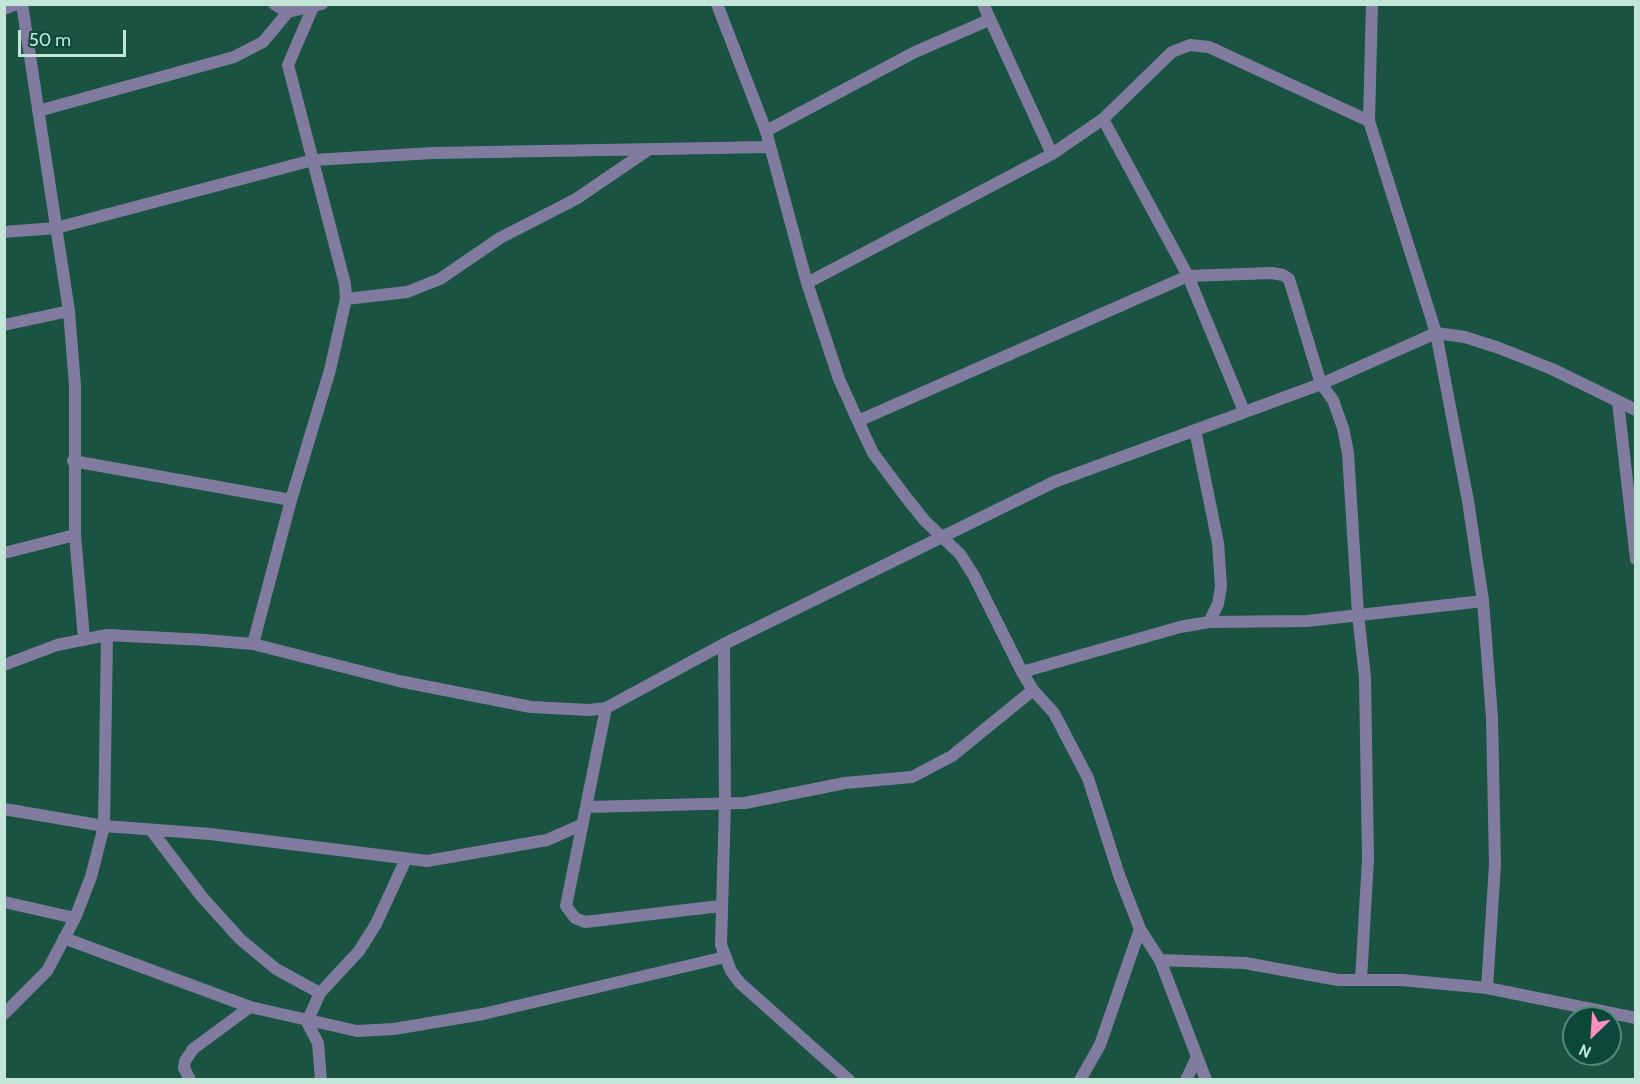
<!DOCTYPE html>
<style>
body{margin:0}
#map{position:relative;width:1640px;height:1084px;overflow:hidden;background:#1b5343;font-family:Cabin,sans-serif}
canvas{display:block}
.frame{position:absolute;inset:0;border:6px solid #c2e5d8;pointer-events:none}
.north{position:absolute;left:1562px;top:1006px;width:60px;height:60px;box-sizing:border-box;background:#0c4839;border:2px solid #558779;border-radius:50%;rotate:205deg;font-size:16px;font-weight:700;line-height:24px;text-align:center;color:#c2e5d8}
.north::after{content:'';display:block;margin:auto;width:21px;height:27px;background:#fc8fc1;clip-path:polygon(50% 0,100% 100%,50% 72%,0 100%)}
.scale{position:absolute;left:18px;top:30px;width:108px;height:27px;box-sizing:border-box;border:3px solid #c2e5d8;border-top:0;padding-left:8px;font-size:18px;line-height:21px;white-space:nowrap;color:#c2e5d8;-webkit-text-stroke:4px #0c4839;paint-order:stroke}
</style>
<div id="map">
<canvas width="1640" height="1084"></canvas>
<div class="frame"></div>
<div class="north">N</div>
<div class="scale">50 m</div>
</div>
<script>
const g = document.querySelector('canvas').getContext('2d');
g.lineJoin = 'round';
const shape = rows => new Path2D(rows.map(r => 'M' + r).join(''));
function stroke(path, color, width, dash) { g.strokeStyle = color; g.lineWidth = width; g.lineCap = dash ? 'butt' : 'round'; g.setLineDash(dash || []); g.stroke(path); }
stroke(shape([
 [22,4,69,311,75,386,75,535,84,639],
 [274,4,288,12,322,4],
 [717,4,766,131,807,283,839,379,858,421,873,453,905,496,925,521,960,554,974,576,1022,672,1033,690,1054,713,1088,778,1119,875,1140,929,1160,960,1206,1080],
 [983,4,1052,154],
 [1372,4,1369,121,1436,333,1468,501,1483,601,1492,718,1495,865,1487,988],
 [4,9,17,4],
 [38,111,234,57,263,42,288,12],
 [1103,119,1188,276,1244,411],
 [766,131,915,52,989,20],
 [4,232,56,228,313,160,433,153,770,147],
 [807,283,1052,154,1103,119,1172,52,1190,45,1209,47,1369,121],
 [346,299,407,292,440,279,500,238,576,199,648,150],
 [4,325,69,311],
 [1618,402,1636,559],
 [858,421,1188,276,1272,273,1283,275,1289,279,1321,384,1333,400,1343,428,1348,453,1358,614,1365,677,1368,859,1361,980],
 [1195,430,1218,543,1221,587,1218,604,1209,622],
 [73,461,291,500],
 [4,553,75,535],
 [253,644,291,500,330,370,346,299,345,284,288,65,313,7],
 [724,644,725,804,721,945,731,971,740,983,849,1080],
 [4,665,57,645,107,635,205,640,253,644,399,681,531,707,589,710,606,708,724,644,1054,482,1321,384,1436,333,1465,337,1499,348,1552,369,1636,410],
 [1022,672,1180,627,1209,622,1307,621,1483,601],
 [606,708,566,906,575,918,585,922,720,906],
 [586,807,745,803,845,783,912,777,952,756,1033,690],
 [4,809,104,826,210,834,427,861,547,840,581,825],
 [151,830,202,897,240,939,276,969,320,993],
 [4,902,75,918],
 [64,938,250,1007,357,1031,394,1029,483,1014,725,957],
 [1160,960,1245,963,1338,980,1402,980,1487,988,1636,1018],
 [4,1014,47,971,75,918,91,877,104,826,107,635],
 [190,1080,184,1068,185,1061,193,1049,250,1007],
 [321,1080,318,1043,307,1022,320,993,359,951,376,924,406,859],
 [1080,1080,1100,1045,1140,929],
 [1186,1080,1196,1059]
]), '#817c9f', 12);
</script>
